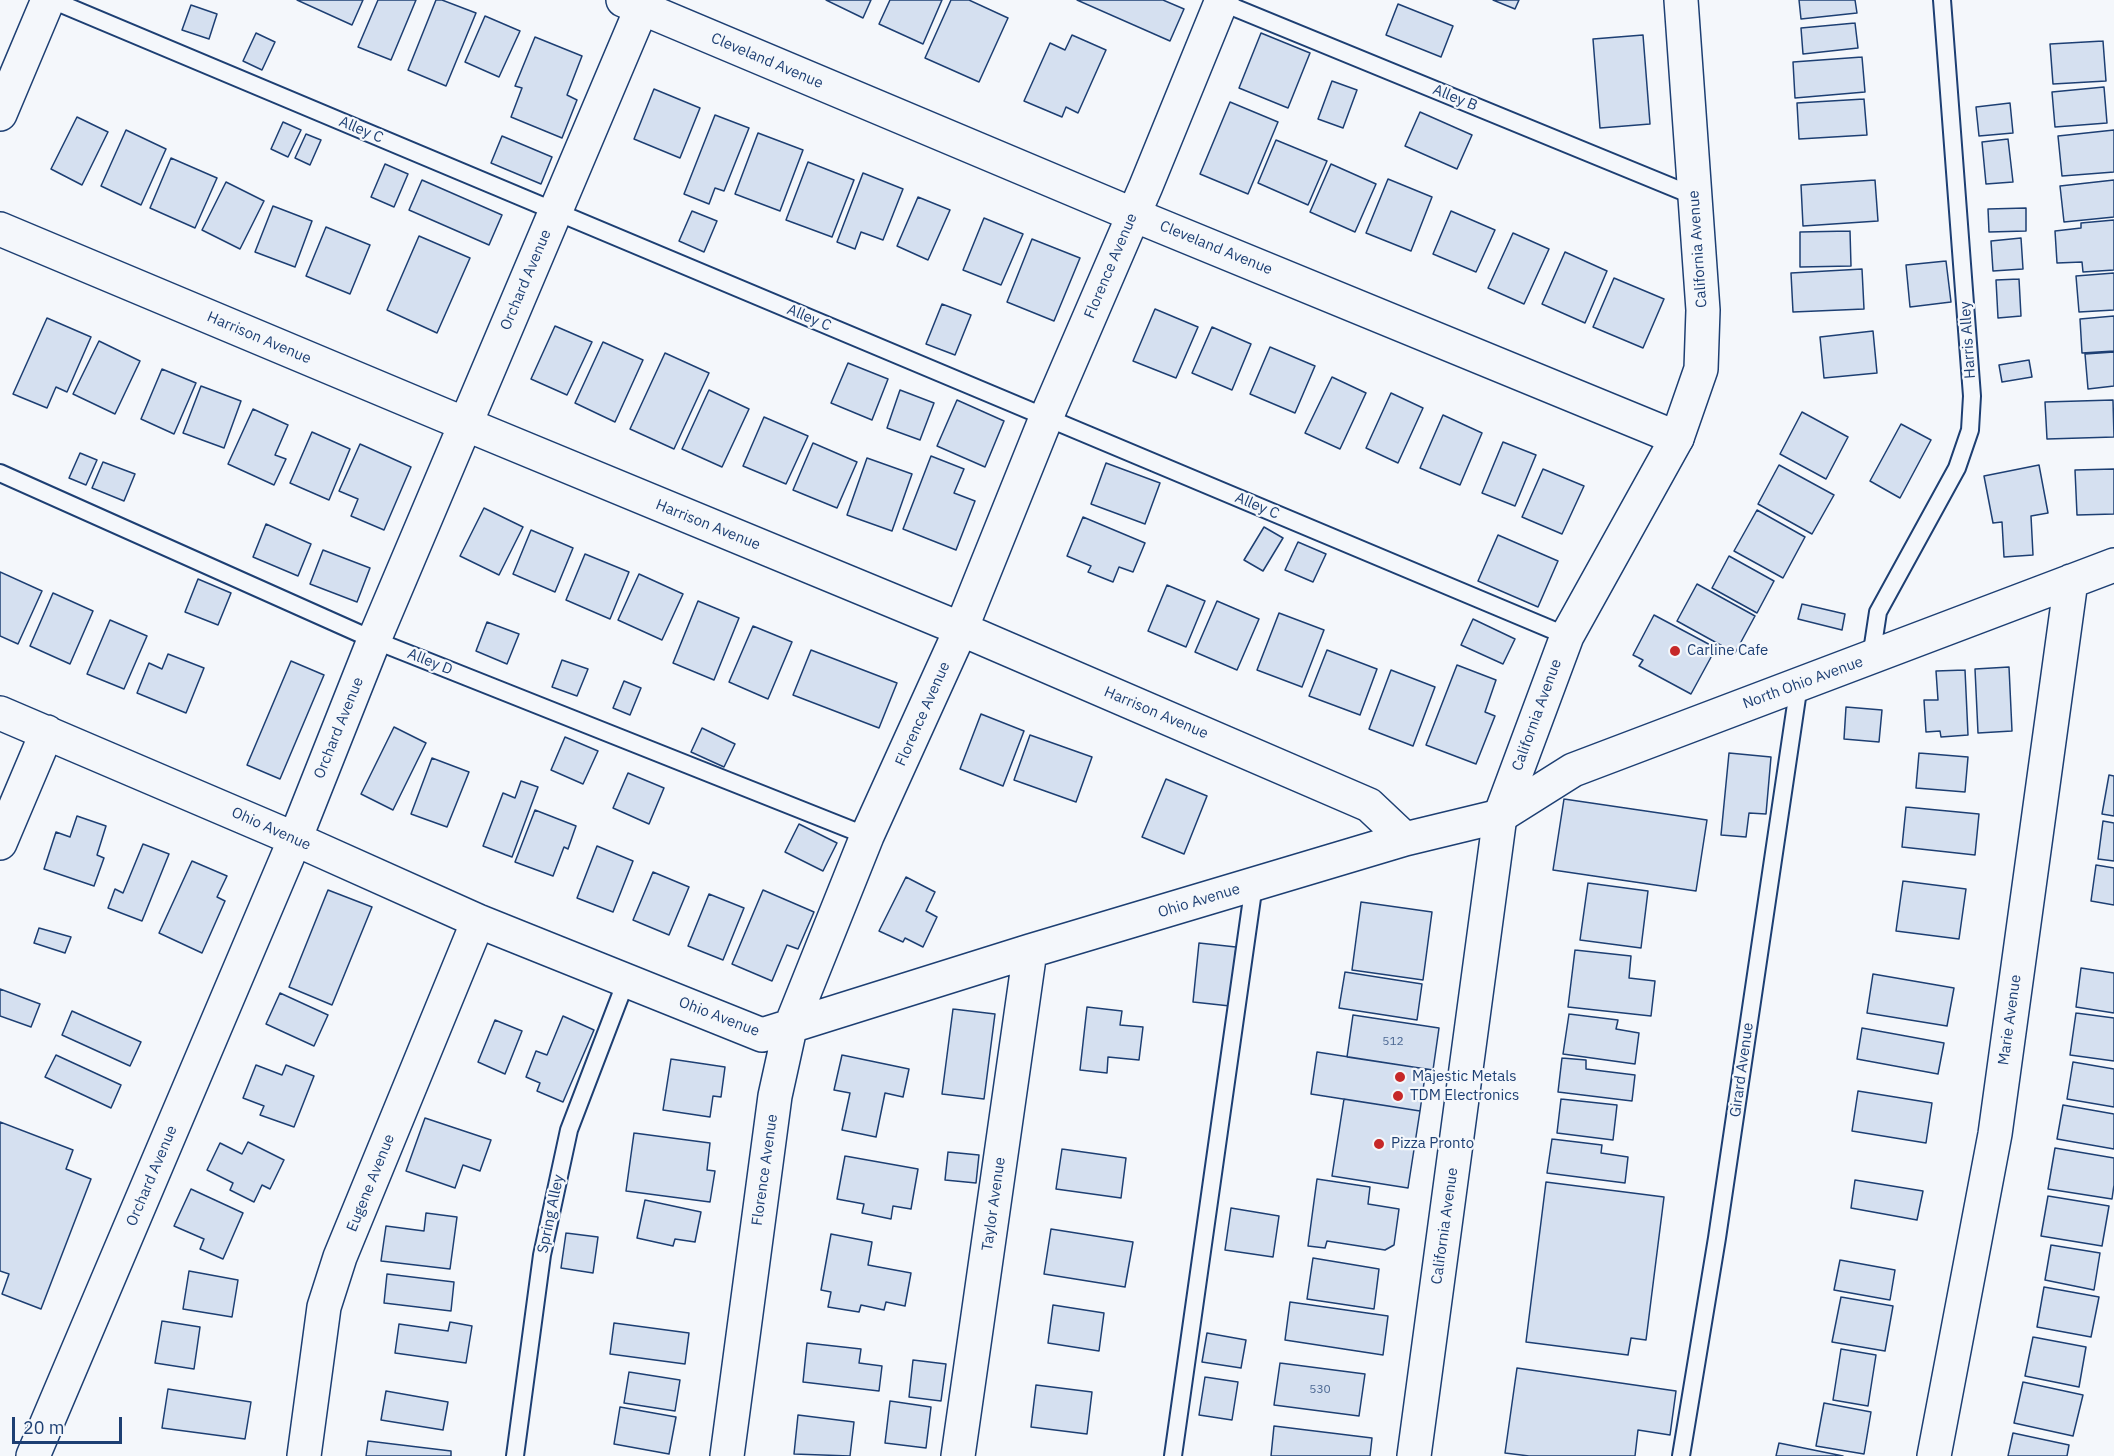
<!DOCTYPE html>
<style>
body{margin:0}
#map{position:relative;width:2114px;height:1456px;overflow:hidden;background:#f4f7fb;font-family:"IBM Plex Sans",sans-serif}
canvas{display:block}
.scale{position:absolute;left:12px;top:1417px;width:110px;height:27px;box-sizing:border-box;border:3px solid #1d3f73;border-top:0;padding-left:8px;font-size:18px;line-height:21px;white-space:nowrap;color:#1d3f73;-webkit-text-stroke:4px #f4f7fb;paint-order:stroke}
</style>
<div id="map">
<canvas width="2114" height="1456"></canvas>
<div class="scale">20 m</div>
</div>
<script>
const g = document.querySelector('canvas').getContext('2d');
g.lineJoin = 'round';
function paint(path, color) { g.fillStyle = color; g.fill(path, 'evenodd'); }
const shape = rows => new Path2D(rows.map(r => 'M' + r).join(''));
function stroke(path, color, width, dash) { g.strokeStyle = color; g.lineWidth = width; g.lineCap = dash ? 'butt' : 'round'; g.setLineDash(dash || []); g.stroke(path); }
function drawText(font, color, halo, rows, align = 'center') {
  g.font = font + ' "IBM Plex Sans",sans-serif'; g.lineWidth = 4.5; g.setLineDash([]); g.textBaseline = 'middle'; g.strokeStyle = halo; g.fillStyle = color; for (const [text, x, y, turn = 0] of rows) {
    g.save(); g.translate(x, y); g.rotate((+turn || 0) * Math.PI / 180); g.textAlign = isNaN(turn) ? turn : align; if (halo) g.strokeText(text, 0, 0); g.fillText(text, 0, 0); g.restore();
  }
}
const building = shape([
 [297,0,363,0,352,25,297,0],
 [378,0,416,0,391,60,358,47,378,0],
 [436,0,442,0,476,13,446,86,408,70,436,0],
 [826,0,871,0,863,18,826,0],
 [890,0,942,0,923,44,879,24,890,0],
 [951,0,969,0,1008,18,979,82,925,58,951,0],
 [1077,0,1163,0,1184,9,1170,41,1077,0],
 [1493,0,1519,0,1515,9,1493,0],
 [1799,0,1855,0,1857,13,1801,19,1799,0],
 [1398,4,1453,26,1441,57,1386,35,1398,4],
 [191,5,217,14,209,39,182,30,191,5],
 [485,16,520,31,499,77,465,62,485,16],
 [1855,23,1858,48,1803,54,1801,28,1855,23],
 [256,33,275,42,262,70,243,61,256,33],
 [1261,33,1310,53,1288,108,1239,88,1261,33],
 [1072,35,1106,50,1078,113,1066,107,1062,117,1024,101,1050,43,1065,50,1072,35],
 [1643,35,1650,124,1600,128,1593,39,1643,35],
 [535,37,582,56,567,95,577,100,562,138,511,117,522,88,515,86,535,37],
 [2103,41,2106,81,2053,84,2050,44,2103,41],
 [1862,57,1865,92,1795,98,1793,62,1862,57],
 [1332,81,1357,90,1343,128,1318,119,1332,81],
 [2104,87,2107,123,2055,127,2052,92,2104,87],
 [654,89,700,108,680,158,634,139,654,89],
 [1864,99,1867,135,1799,139,1797,103,1864,99],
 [1230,102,1278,122,1248,194,1200,174,1230,102],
 [2010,103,2013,133,1979,136,1976,107,2010,103],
 [1420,112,1472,135,1457,169,1405,146,1420,112],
 [715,115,749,128,724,191,715,188,709,204,684,194,715,115],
 [77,117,108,132,82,185,51,169,77,117],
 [283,122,301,130,288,157,271,149,283,122],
 [126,130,166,149,141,205,101,186,126,130],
 [2114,130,2114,172,2062,176,2058,136,2114,130],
 [758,133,803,150,780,211,735,194,758,133],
 [306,134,321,140,310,165,295,158,306,134],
 [502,136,552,157,541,184,491,163,502,136],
 [2008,139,2013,182,1986,184,1982,142,2008,139],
 [1276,140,1327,161,1308,205,1258,183,1276,140],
 [171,158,217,178,195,228,150,208,171,158],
 [808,162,854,180,832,237,786,220,808,162],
 [385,164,408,174,394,207,371,197,385,164],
 [1331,164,1376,184,1355,232,1310,212,1331,164],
 [863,173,903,189,883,240,861,232,855,249,837,242,863,173],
 [1388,179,1432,197,1411,251,1366,233,1388,179],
 [422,180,502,215,489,245,409,210,422,180],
 [1875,180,1878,221,1803,226,1801,185,1875,180],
 [2114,180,2114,217,2064,222,2060,186,2114,180],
 [226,182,264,201,240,249,202,230,226,182],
 [918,197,950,210,928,260,897,246,918,197],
 [273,206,312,221,295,267,255,252,273,206],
 [2026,208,2026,231,1989,232,1988,209,2026,208],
 [692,211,717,221,704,252,679,241,692,211],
 [1451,211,1495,230,1476,272,1433,254,1451,211],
 [984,218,1023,234,1001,285,963,270,984,218],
 [2114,220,2114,270,2083,272,2082,262,2057,263,2055,231,2081,228,2081,223,2114,220],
 [326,227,370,245,350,294,306,276,326,227],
 [1850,231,1851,266,1800,267,1800,232,1850,231],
 [1513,233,1549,249,1524,304,1488,288,1513,233],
 [419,236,470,258,437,333,387,310,419,236],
 [2021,238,2023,269,1993,271,1991,241,2021,238],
 [1032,239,1080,258,1054,321,1007,302,1032,239],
 [1565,252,1607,271,1585,323,1542,304,1565,252],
 [1946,261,1951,302,1910,307,1906,265,1946,261],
 [1862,269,1864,309,1793,312,1791,273,1862,269],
 [2114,273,2114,310,2079,312,2076,276,2114,273],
 [1614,278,1664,299,1643,348,1593,327,1614,278],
 [2019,279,2021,316,1998,318,1996,280,2019,279],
 [942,304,971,315,955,355,926,344,942,304],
 [1155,309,1198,327,1176,378,1133,361,1155,309],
 [2114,316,2114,351,2082,353,2080,319,2114,316],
 [47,318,91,337,67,392,56,387,47,408,13,394,47,318],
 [555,326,592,342,567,395,531,379,555,326],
 [1212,327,1251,344,1232,390,1192,373,1212,327],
 [1873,331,1877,373,1824,378,1820,337,1873,331],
 [99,341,140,361,115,414,73,394,99,341],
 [603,342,643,360,615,422,575,403,603,342],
 [1270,347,1315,366,1295,413,1250,394,1270,347],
 [2114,352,2114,386,2088,389,2085,354,2114,352],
 [665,353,709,373,674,449,630,429,665,353],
 [2029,360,2032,377,2002,382,1999,365,2029,360],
 [848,363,888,379,872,420,831,403,848,363],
 [162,369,196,383,174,434,141,419,162,369],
 [1332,377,1366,393,1340,449,1305,433,1332,377],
 [201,386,241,401,224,448,183,433,201,386],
 [709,390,749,409,722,467,682,449,709,390],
 [900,390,934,403,920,440,887,428,900,390],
 [1391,393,1423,408,1398,463,1366,448,1391,393],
 [957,400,1004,421,985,467,937,446,957,400],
 [2113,400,2114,437,2047,439,2045,402,2113,400],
 [253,409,288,425,275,455,286,459,274,485,228,464,253,409],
 [1802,412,1848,437,1826,479,1780,454,1802,412],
 [1443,415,1482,433,1460,485,1420,468,1443,415],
 [764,417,808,436,786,484,743,466,764,417],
 [1901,424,1931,440,1900,498,1870,481,1901,424],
 [312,432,350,449,329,500,290,483,312,432],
 [1503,442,1536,455,1515,506,1482,493,1503,442],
 [813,443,857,462,837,508,793,490,813,443],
 [360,444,411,467,384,530,351,516,358,499,339,491,360,444],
 [80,453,97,460,86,485,69,478,80,453],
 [931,456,964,469,954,493,975,501,956,550,903,529,931,456],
 [867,458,912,474,892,531,847,515,867,458],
 [103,462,135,474,124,501,92,488,103,462],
 [1106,463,1160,483,1145,524,1091,504,1106,463],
 [1779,465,1834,495,1812,534,1758,504,1779,465],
 [2039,465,2048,513,2031,516,2033,555,2004,557,2002,522,1993,523,1984,476,2039,465],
 [1543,469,1584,486,1562,534,1522,517,1543,469],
 [2114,469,2114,514,2077,515,2075,470,2114,469],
 [484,508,523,527,499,575,460,556,484,508],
 [1757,510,1805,537,1783,578,1734,551,1757,510],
 [1083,517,1145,543,1133,572,1119,567,1113,582,1088,572,1091,566,1067,556,1083,517],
 [266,524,311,544,298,576,253,557,266,524],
 [1264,527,1283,538,1263,571,1244,560,1264,527],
 [531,530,573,548,555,592,513,574,531,530],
 [1498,535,1558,561,1538,607,1478,581,1498,535],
 [1298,542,1326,554,1313,582,1285,570,1298,542],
 [323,550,370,568,357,602,310,584,323,550],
 [585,554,629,572,610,619,566,600,585,554],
 [1729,556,1774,581,1757,613,1712,588,1729,556],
 [0,572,42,591,18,644,0,636,0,572],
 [639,574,683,594,662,640,618,620,639,574],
 [198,579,231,593,218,625,185,612,198,579],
 [1697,584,1755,616,1735,653,1677,621,1697,584],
 [1167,585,1205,601,1186,647,1148,631,1167,585],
 [53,593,93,611,70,664,30,646,53,593],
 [698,601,739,618,714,680,673,663,698,601],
 [1217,601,1259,619,1237,670,1195,652,1217,601],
 [1802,604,1845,614,1842,630,1798,619,1802,604],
 [1279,613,1324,630,1302,687,1257,670,1279,613],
 [1654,615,1716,648,1691,694,1639,666,1643,660,1633,655,1654,615],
 [1473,619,1515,639,1503,664,1461,645,1473,619],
 [110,620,147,636,124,689,87,674,110,620],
 [487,622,519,634,507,664,476,651,487,622],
 [753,626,792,642,768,699,729,682,753,626],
 [811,650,897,683,879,728,793,695,811,650],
 [1327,650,1377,669,1360,715,1309,696,1327,650],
 [168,654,204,668,186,713,137,693,149,663,162,669,168,654],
 [562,660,588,669,577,696,552,687,562,660],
 [291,661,324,675,280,779,247,765,291,661],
 [1457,665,1496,680,1485,712,1495,716,1476,764,1426,745,1457,665],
 [2009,667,2012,731,1978,733,1975,669,2009,667],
 [1391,670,1435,687,1413,746,1369,729,1391,670],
 [1965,670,1968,735,1941,737,1940,731,1926,732,1924,700,1938,700,1936,671,1965,670],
 [624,681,641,688,630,715,613,708,624,681],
 [1846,707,1882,710,1879,742,1844,739,1846,707],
 [981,714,1024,731,1003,786,960,769,981,714],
 [394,727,426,743,393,810,361,794,394,727],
 [702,728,735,744,724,767,691,752,702,728],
 [1030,735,1092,757,1076,802,1014,780,1030,735],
 [565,737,598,751,583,784,551,770,565,737],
 [1729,753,1771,757,1766,814,1749,813,1746,837,1721,835,1729,753],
 [1919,753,1968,757,1965,792,1916,788,1919,753],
 [432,758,469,772,447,827,411,814,432,758],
 [628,773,664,788,649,824,613,808,628,773],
 [2109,775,2114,776,2114,816,2102,814,2109,775],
 [1166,779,1207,796,1184,854,1142,837,1166,779],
 [521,781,538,787,512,857,483,846,503,793,515,798,521,781],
 [1564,799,1707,820,1696,891,1553,870,1564,799],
 [1906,807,1979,814,1975,855,1902,847,1906,807],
 [535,810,576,826,568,849,564,847,553,876,515,862,535,810],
 [77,816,106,826,97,855,104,858,94,886,44,869,56,832,70,837,77,816],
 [2103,821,2114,823,2114,861,2098,859,2103,821],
 [799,824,837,843,823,871,785,852,799,824],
 [143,844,169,854,142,921,108,908,115,889,123,893,143,844],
 [597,846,633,861,613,912,577,898,597,846],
 [192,861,227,876,217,897,225,901,202,953,159,933,192,861],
 [2096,865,2114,868,2114,905,2091,901,2096,865],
 [653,872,689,887,669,935,633,920,653,872],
 [906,877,935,892,926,911,937,917,923,947,905,938,903,942,879,931,906,877],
 [1903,881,1966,889,1959,939,1896,931,1903,881],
 [1588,883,1648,891,1641,948,1580,940,1588,883],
 [328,890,372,907,332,1005,289,987,328,890],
 [763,890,814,912,798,949,787,945,772,981,732,964,763,890],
 [709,894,744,908,723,960,688,946,709,894],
 [1361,902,1432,912,1423,980,1352,970,1361,902],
 [39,928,71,937,65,953,34,943,39,928],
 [1199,943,1236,947,1230,1006,1193,1002,1199,943],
 [1575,950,1631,956,1629,978,1655,981,1651,1016,1568,1007,1575,950],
 [2081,968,2114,973,2114,1013,2076,1007,2081,968],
 [1345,972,1422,984,1417,1020,1339,1008,1345,972],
 [1873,974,1954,988,1947,1026,1867,1013,1873,974],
 [0,989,40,1004,31,1027,0,1016,0,989],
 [280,993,328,1015,314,1046,266,1024,280,993],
 [1087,1007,1122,1011,1120,1025,1143,1027,1139,1060,1108,1057,1107,1073,1080,1070,1087,1007],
 [953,1009,995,1014,984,1099,942,1094,953,1009],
 [72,1011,141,1042,130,1066,62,1035,72,1011],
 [2076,1013,2114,1018,2114,1061,2070,1055,2076,1013],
 [1569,1014,1618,1020,1616,1029,1639,1033,1635,1064,1563,1054,1569,1014],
 [1353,1015,1439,1028,1433,1070,1347,1057,1353,1015],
 [563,1016,594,1030,563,1102,537,1091,540,1083,526,1077,536,1051,547,1055,563,1016],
 [495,1020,522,1031,505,1074,478,1062,495,1020],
 [1862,1028,1944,1043,1938,1074,1857,1059,1862,1028],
 [1317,1052,1426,1069,1420,1111,1311,1094,1317,1052],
 [56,1055,121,1085,111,1108,45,1077,56,1055],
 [842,1055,909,1069,903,1097,885,1093,876,1137,842,1130,850,1093,834,1090,842,1055],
 [1562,1058,1586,1060,1586,1069,1635,1075,1632,1101,1558,1092,1562,1058],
 [671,1059,725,1067,721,1097,713,1096,710,1117,663,1110,671,1059],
 [2073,1062,2114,1069,2114,1107,2067,1099,2073,1062],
 [256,1065,282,1075,286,1065,314,1076,294,1127,260,1115,264,1106,243,1098,256,1065],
 [1858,1091,1932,1103,1926,1143,1852,1131,1858,1091],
 [1344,1099,1420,1111,1408,1188,1332,1176,1344,1099],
 [1561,1099,1617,1105,1613,1140,1557,1133,1561,1099],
 [2063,1105,2114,1114,2114,1149,2057,1139,2063,1105],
 [425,1118,491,1140,480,1171,463,1165,455,1188,406,1171,425,1118],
 [0,1122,73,1150,66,1169,91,1179,41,1309,2,1294,9,1274,0,1271,0,1122],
 [634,1133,710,1143,707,1170,715,1171,710,1202,626,1191,634,1133],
 [1552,1139,1602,1145,1601,1153,1628,1157,1625,1183,1547,1173,1552,1139],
 [248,1142,284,1160,270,1189,262,1185,254,1202,230,1190,233,1183,207,1170,220,1143,242,1154,248,1142],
 [2055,1148,2114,1158,2114,1185,2112,1199,2048,1189,2055,1148],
 [1062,1149,1126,1158,1121,1198,1056,1189,1062,1149],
 [948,1152,979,1155,976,1183,945,1180,948,1152],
 [845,1156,918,1169,911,1209,893,1206,891,1219,862,1213,864,1204,837,1199,845,1156],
 [1317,1179,1370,1187,1368,1204,1399,1209,1394,1245,1385,1250,1327,1241,1325,1248,1308,1246,1317,1179],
 [1855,1180,1923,1191,1917,1220,1851,1208,1855,1180],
 [1546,1182,1664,1197,1646,1340,1631,1338,1628,1355,1526,1342,1546,1182],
 [191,1189,243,1213,223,1259,200,1249,204,1239,174,1226,191,1189],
 [2048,1196,2109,1206,2102,1246,2041,1236,2048,1196],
 [645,1200,701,1212,695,1242,675,1239,673,1246,637,1238,645,1200],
 [1231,1208,1279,1216,1273,1257,1225,1250,1231,1208],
 [426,1213,457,1217,450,1269,381,1261,386,1226,424,1231,426,1213],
 [1051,1229,1133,1242,1125,1287,1044,1274,1051,1229],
 [566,1233,598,1237,593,1273,561,1268,566,1233],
 [831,1234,872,1242,868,1265,911,1273,905,1306,886,1302,884,1310,861,1305,859,1312,828,1307,831,1292,821,1290,831,1234],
 [2051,1245,2100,1253,2094,1290,2045,1280,2051,1245],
 [1313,1258,1379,1269,1374,1309,1307,1299,1313,1258],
 [1840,1260,1895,1270,1890,1300,1834,1290,1840,1260],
 [189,1271,238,1280,232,1317,183,1309,189,1271],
 [387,1274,454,1282,451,1311,384,1303,387,1274],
 [2044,1287,2099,1297,2091,1337,2037,1327,2044,1287],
 [1841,1297,1893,1306,1885,1351,1832,1342,1841,1297],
 [1290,1302,1388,1316,1383,1355,1285,1340,1290,1302],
 [1053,1305,1104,1313,1099,1351,1048,1343,1053,1305],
 [162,1321,200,1327,194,1369,155,1363,162,1321],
 [450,1322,472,1326,466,1363,395,1353,399,1324,448,1331,450,1322],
 [614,1323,689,1333,685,1364,610,1354,614,1323],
 [1207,1333,1246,1340,1241,1368,1202,1362,1207,1333],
 [2033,1337,2086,1347,2079,1387,2025,1376,2033,1337],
 [807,1343,861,1349,859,1363,882,1366,879,1391,803,1382,807,1343],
 [1841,1349,1876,1355,1868,1406,1833,1400,1841,1349],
 [913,1360,946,1364,941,1401,909,1397,913,1360],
 [1280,1363,1365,1374,1359,1416,1274,1405,1280,1363],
 [1517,1368,1676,1391,1670,1435,1638,1430,1635,1456,1529,1456,1505,1453,1517,1368],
 [629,1372,680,1380,675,1411,624,1403,629,1372],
 [1205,1377,1238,1382,1232,1420,1199,1415,1205,1377],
 [2023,1382,2083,1395,2073,1436,2014,1423,2023,1382],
 [1036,1385,1092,1392,1087,1434,1031,1427,1036,1385],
 [168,1389,251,1402,245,1439,162,1428,168,1389],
 [386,1391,448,1402,443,1430,381,1420,386,1391],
 [890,1401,931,1407,926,1448,885,1443,890,1401],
 [1824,1403,1871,1412,1864,1454,1816,1446,1824,1403],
 [620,1407,676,1417,669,1454,614,1444,620,1407],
 [798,1415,854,1422,850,1456,794,1454,798,1415],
 [1274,1426,1372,1438,1370,1456,1271,1456,1274,1426],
 [2013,1433,2069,1445,2067,1456,2008,1456,2013,1433],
 [368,1441,451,1451,451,1456,366,1456,368,1441],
 [1779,1443,1843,1456,1776,1456,1779,1443]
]);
paint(building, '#d5e0f0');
stroke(building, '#1d3f73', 1.5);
const lane = shape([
 [52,0,1567,636],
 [1216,0,1694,196],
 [0,473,374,640,867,836],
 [1871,658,1878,612,1957,468,1970,430,1972,396,1942,0],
 [515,1456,542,1255,569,1130,626,981],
 [1173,1456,1254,884],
 [1681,1456,1717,1238,1799,684]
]);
const street = shape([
 [623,0,1134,215,1677,438],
 [0,229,441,414,961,629,1369,805,1405,839],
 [0,713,295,839,478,921,762,1035,1030,951,1405,839,1500,816,1573,770,2114,565],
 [0,843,47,732],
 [33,1456,295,839,374,640,645,0],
 [304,1456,324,1307,340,1257,478,921],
 [727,1456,775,1096,790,1028,867,836,961,629,1046,418,1146,186,1222,0],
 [958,1456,1030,951],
 [1934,1456,1995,1134,2071,581]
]);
const secondary = shape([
 [1414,1456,1500,816,1567,636,1677,438,1701,369,1703,310,1681,0]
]);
const highway = shape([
 [0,114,48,0]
]);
stroke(lane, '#1d3f73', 20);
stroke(street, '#1d3f73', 36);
stroke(secondary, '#1d3f73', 36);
stroke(highway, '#1d3f73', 36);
stroke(lane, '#f4f7fb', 16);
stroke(street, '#f4f7fb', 33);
stroke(secondary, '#f4f7fb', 33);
stroke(highway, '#f4f7fb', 33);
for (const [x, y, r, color] of [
 [1675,651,6,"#c62828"],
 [1400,1077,6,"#c62828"],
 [1398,1096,6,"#c62828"],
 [1379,1144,6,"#c62828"]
]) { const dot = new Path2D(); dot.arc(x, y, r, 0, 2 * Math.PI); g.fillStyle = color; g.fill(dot); stroke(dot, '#f4f7fb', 2); }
drawText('12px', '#4b6792', null, [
 ["512",1393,1042],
 ["530",1320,1390]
]);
drawText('15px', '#1d3f73', '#f4f7fb', [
 ["Cleveland Avenue",767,61,23],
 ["Alley B",1455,98,22],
 ["Alley C",361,130,23],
 ["Cleveland Avenue",1216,248,22],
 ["California Avenue",1698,249,-94],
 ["Florence Avenue",1111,266,-67],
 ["Orchard Avenue",526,280,-67],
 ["Alley C",809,318,23],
 ["Harrison Avenue",259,338,23],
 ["Harris Alley",1968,340,-94],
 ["Alley C",1257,506,23],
 ["Harrison Avenue",708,525,22],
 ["Alley D",430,662,22],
 ["North Ohio Avenue",1803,683,-20],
 ["Harrison Avenue",1156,713,23],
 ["Florence Avenue",923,714,-66],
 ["California Avenue",1537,715,-70],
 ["Orchard Avenue",339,728,-68],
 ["Ohio Avenue",271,829,24],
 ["Ohio Avenue",1199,901,-17],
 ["Ohio Avenue",719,1017,21],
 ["Marie Avenue",2010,1020,-82],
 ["Girard Avenue",1742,1070,-82],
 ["Florence Avenue",765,1170,-82],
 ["Orchard Avenue",152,1176,-67],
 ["Eugene Avenue",371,1183,-68],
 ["Taylor Avenue",994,1204,-82],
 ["Spring Alley",551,1214,-78],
 ["California Avenue",1445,1226,-82]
]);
drawText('15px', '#1d3f73', '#f4f7fb', [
 ["Carline Cafe",1687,651],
 ["Majestic Metals",1412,1077],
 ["TDM Electronics",1410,1096],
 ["Pizza Pronto",1391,1144]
], 'left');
</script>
